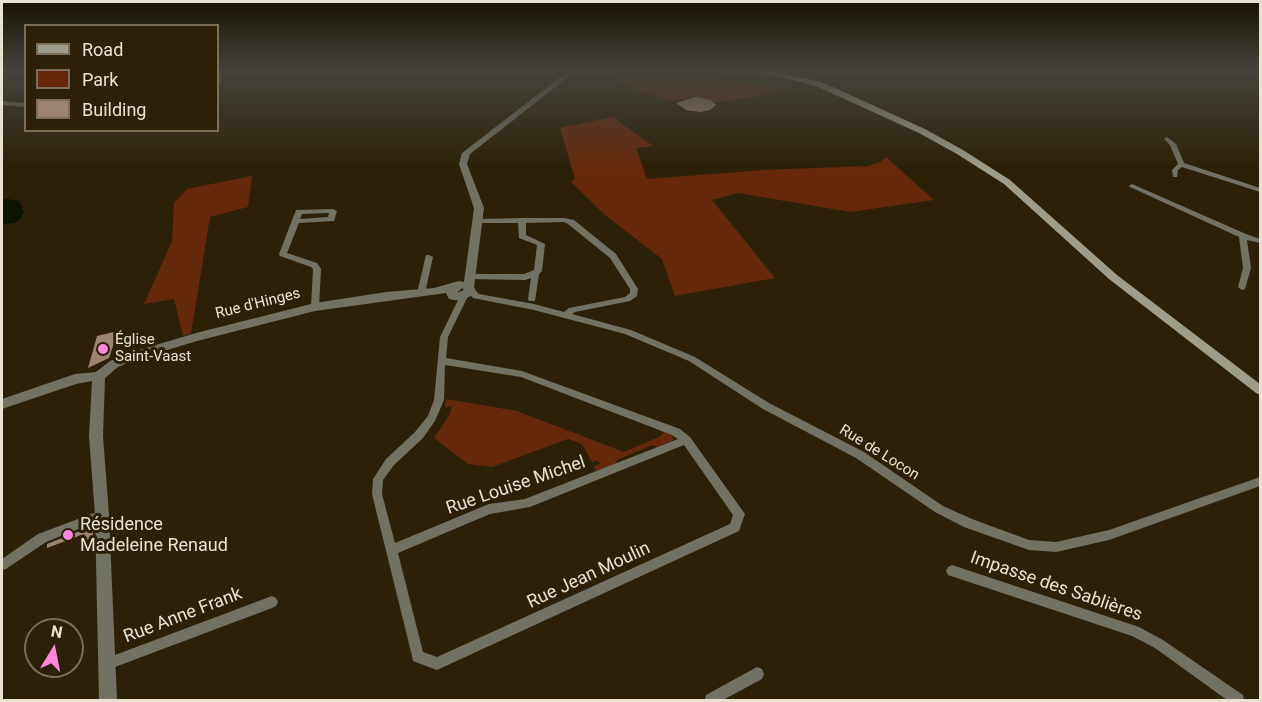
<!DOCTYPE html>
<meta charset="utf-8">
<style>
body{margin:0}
#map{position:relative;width:1262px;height:702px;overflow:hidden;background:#2c2107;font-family:Roboto,sans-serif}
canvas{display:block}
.frame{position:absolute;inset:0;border:3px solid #e9e2d3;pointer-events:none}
.legend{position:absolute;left:24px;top:24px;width:195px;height:108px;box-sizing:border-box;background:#2c2107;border:2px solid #786e59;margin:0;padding:8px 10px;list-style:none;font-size:18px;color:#e9e2d3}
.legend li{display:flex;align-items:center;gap:12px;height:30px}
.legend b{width:30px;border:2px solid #786e59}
.north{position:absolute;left:24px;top:618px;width:60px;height:60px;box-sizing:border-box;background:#2c2107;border:2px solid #786e59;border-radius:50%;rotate:10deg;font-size:16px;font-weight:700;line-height:24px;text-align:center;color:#e9e2d3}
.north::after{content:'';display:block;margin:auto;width:21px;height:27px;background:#fe86e1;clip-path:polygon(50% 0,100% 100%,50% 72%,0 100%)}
</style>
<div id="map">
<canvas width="1262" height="702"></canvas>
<div class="frame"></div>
<ul class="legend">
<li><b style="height:8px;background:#9d9d89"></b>Road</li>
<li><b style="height:16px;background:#66280a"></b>Park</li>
<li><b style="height:16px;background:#9d846f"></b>Building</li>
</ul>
<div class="north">N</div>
</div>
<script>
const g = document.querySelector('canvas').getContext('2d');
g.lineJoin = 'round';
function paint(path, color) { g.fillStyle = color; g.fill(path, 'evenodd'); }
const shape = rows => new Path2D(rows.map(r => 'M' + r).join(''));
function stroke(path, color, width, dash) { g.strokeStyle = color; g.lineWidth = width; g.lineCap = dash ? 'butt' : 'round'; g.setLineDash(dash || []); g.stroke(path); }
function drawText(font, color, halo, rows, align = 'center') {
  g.font = font + ' Roboto,sans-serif'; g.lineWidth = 6; g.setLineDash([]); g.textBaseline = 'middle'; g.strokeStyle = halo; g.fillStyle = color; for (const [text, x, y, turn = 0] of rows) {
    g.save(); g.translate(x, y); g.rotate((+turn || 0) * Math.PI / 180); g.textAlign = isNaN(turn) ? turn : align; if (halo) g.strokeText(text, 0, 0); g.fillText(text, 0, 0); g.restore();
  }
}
paint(shape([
 [612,71,679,71,777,89,758,96,714,103,708,99,695,98,695,96,673,101,629,88,620,83],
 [613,117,653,146,636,148,647,179,763,170,868,166,880,162,886,157,934,200,850,212,738,193,712,200,775,278,675,296,662,259,605,215,571,182,575,179,560,128],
 [252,176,248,207,210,217,191,333,183,336,174,299,144,304,172,241,174,203,187,189],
 [446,399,517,411,624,452,661,436,665,431,672,434,673,440,659,447,652,445,617,460,616,464,597,472,594,466,600,464,598,460,592,462,582,444,568,439,492,467,468,464,434,438,450,414,452,406,445,407]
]), '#66280a');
paint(shape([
 [7,199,19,201,24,212,20,219,15,223,5,224,2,223,2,200]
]), '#0a1400');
paint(shape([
 [695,97,711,100,716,105,710,110,700,112,686,110,676,103],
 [118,331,109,358,88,368,97,336],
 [93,526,93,538,84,541,84,534,47,548,47,544]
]), '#9d846f');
paint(shape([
 [218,74,221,76,221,83,218,85,218,74],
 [2,101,26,103,26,107,2,105,2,101],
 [1167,137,1176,144,1184,163,1260,188,1260,192,1182,167,1178,170,1177,177,1173,177,1172,170,1178,164,1170,145,1164,139,1167,137],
 [1132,184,1246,234,1260,239,1260,243,1247,240,1251,268,1245,289,1242,290,1238,287,1243,268,1239,237,1130,187,1129,186,1132,184],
 [333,209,337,211,334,221,299,223,287,253,317,263,321,269,319,307,315,310,311,307,313,269,311,267,280,256,279,254,296,210,333,209],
 [329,213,328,217,300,219,302,214,329,213],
 [522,218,564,218,574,220,616,254,638,289,637,296,630,301,575,312,572,314,631,330,695,357,769,403,864,452,943,506,972,519,1029,540,1056,542,1109,530,1260,477,1260,486,1109,540,1056,552,1029,550,964,527,935,512,856,458,763,409,689,361,625,334,534,310,473,298,467,291,468,289,474,289,479,294,534,304,564,312,569,308,625,297,630,293,630,289,610,258,568,224,564,222,526,223,526,235,545,244,542,271,539,274,535,301,529,301,528,299,531,278,525,280,469,279,468,277,469,275,472,274,524,274,534,270,537,245,519,238,518,223,479,223,475,221,479,219,522,218],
 [426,255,429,255,433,257,425,293,421,296,417,293,426,255],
 [464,293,468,296,448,337,446,358,522,371,680,429,690,437,745,514,739,531,437,670,413,661,412,656,372,494,373,479,386,459,415,432,428,416,434,400,440,337,460,296,464,293],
 [445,365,521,377,672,435,678,439,525,499,489,504,395,543,382,494,383,480,394,465,423,438,435,421,444,400,445,365],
 [684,445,733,515,730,524,437,657,423,652,398,553,490,514,530,507,684,445],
 [102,510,106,512,108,515,106,518,46,542,6,569,2,570,2,559,38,534,102,510],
 [952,565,1139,627,1163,640,1243,695,1244,700,1227,700,1155,648,1132,636,948,575,946,571,948,567,952,565],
 [272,596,276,598,278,602,276,606,272,608,107,670,102,669,101,664,102,659,107,658,272,596],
 [757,667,762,669,764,674,762,679,723,700,705,700,706,695,757,667]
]), '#717164');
paint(shape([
 [568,71,576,71,470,154,467,164,484,208,474,287,476,291,475,294,460,301,449,299,446,293,315,311,197,341,134,360,118,367,105,378,103,436,109,515,117,700,99,700,95,515,89,436,92,381,76,384,2,409,2,399,75,374,96,372,110,361,126,354,196,333,315,303,386,292,434,288,459,281,464,282,474,208,459,164,462,153,568,71],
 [462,288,464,290,457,293,462,288]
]), '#717164');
paint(shape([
 [719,71,777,72,822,82,925,129,963,150,1010,180,1117,275,1260,384,1260,395,1256,393,1109,279,1004,184,957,154,919,133,816,86,777,76,723,73,719,71]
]), '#9d9d89');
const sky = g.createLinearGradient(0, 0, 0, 169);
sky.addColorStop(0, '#181204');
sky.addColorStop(0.42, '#45433c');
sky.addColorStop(1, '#45433c00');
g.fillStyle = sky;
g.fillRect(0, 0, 1262, 169);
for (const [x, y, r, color] of [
 [103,349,6,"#fe86e1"],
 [68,535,6,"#fe86e1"]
]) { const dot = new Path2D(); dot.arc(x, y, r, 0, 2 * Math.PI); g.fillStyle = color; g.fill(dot); stroke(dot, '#2c2107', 2); }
drawText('15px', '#e9e2d3', '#2c2107', [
 ["Rue d'Hinges",258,304,-14],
 ["Rue de Locon",879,453,32]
]);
drawText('15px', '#e9e2d3', '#2c2107', [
 ["Église",115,340],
 ["Saint-Vaast",115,357]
], 'left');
drawText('18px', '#e9e2d3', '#2c2107', [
 ["Rue Louise Michel",516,486,-19],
 ["Rue Jean Moulin",589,576,-25],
 ["Impasse des Sablières",1056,587,19],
 ["Rue Anne Frank",183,616,-21]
]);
drawText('18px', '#e9e2d3', '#2c2107', [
 ["Résidence",80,525],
 ["Madeleine Renaud",80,546]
], 'left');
</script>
